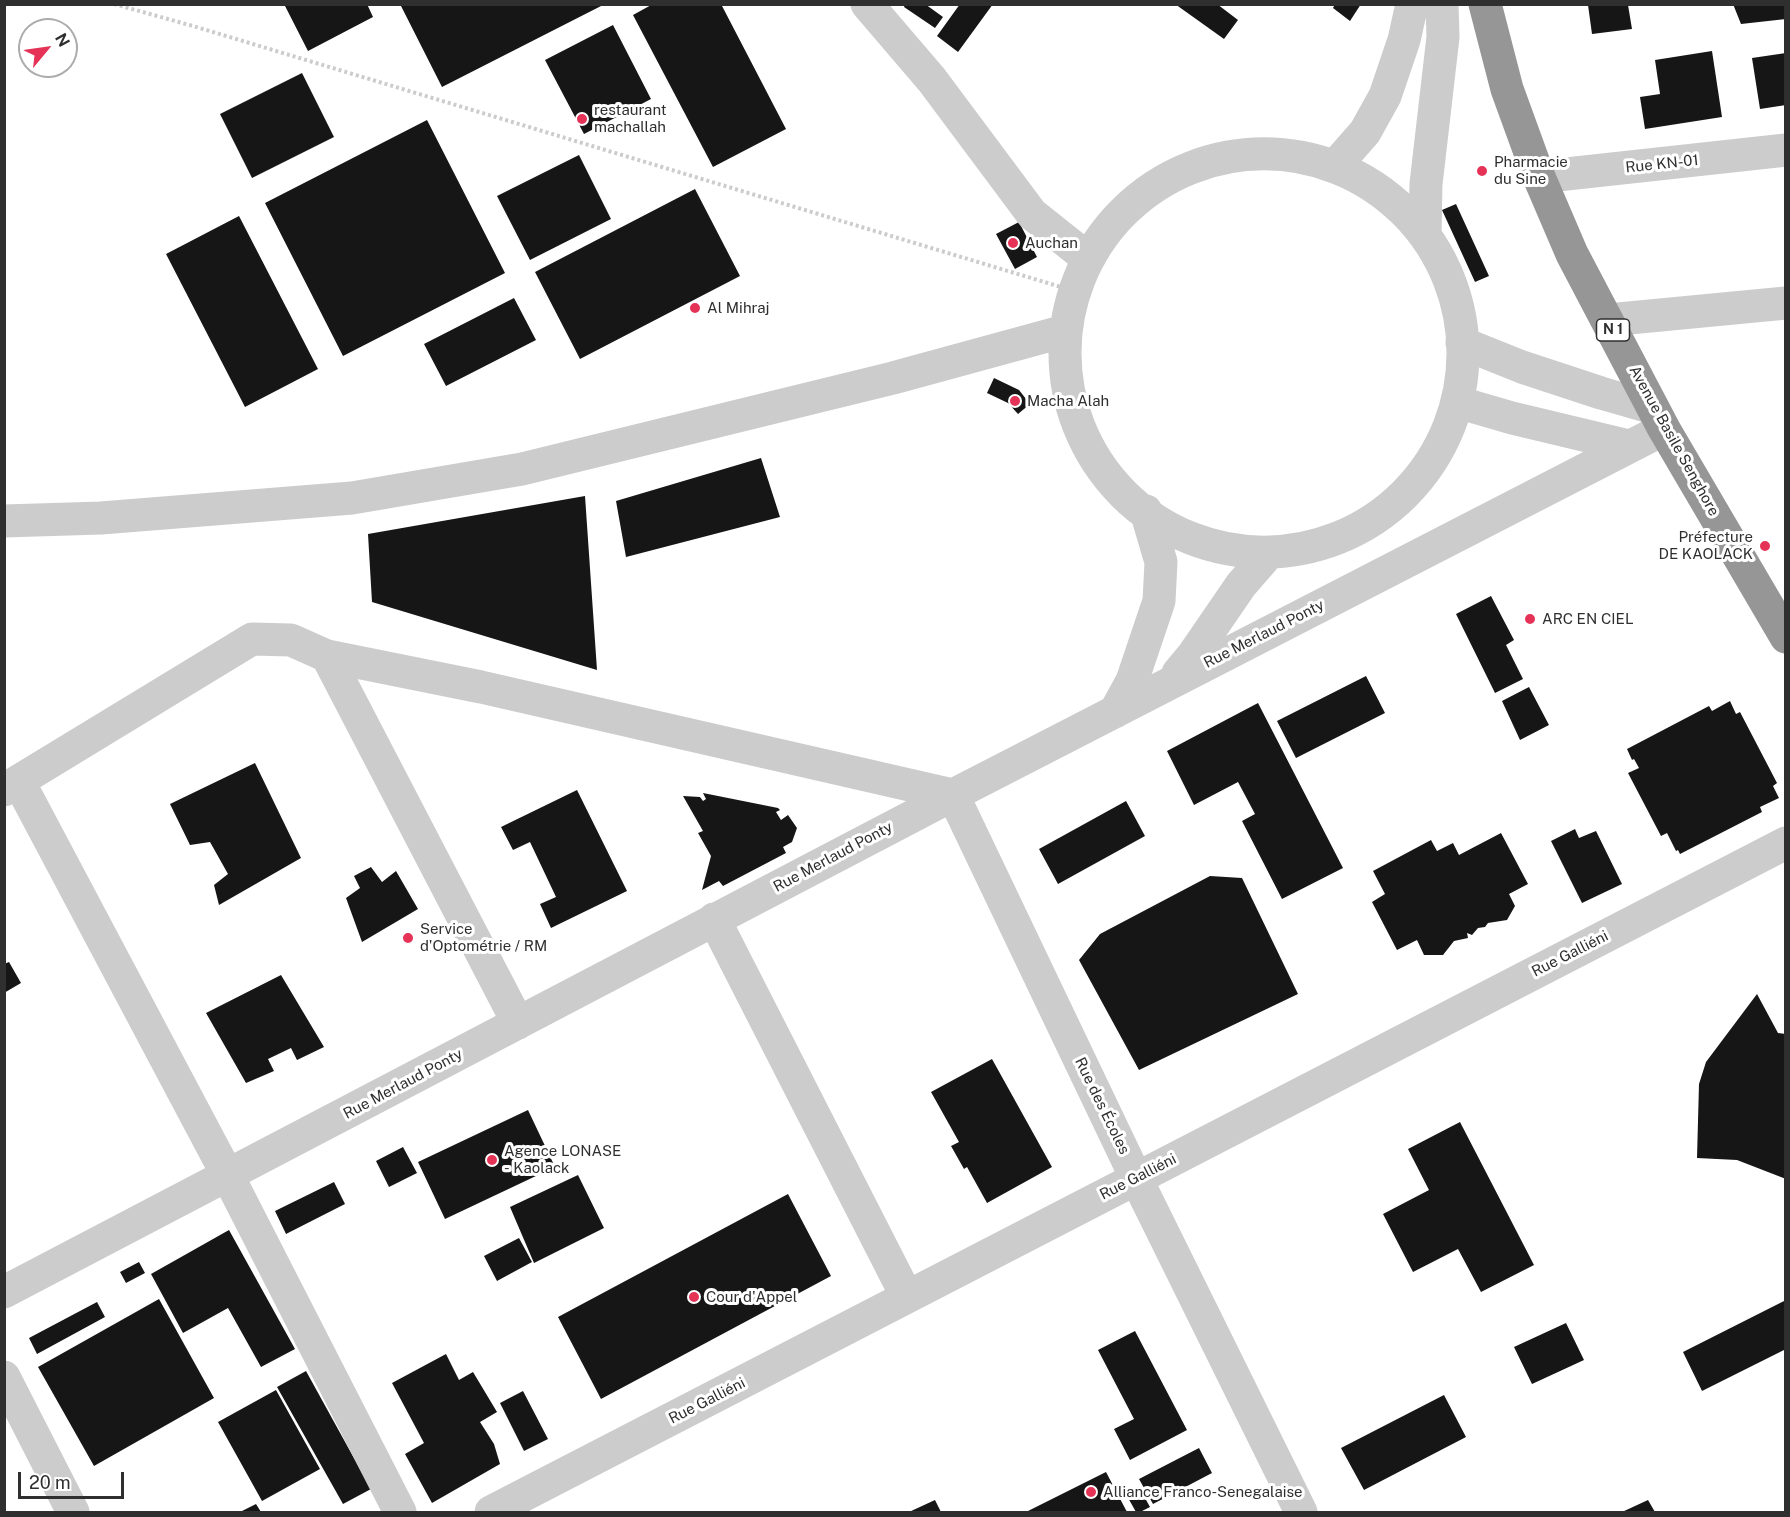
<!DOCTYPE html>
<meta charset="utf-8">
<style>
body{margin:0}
#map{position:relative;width:1790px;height:1517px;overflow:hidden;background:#fff;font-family:"Public Sans",sans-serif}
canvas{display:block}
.frame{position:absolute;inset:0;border:6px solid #2f2f2f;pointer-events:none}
.north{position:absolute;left:18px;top:18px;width:60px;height:60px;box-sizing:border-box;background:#fff;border:2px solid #acacac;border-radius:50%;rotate:61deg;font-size:16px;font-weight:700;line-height:24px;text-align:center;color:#2f2f2f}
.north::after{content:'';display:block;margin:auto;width:21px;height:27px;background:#e53257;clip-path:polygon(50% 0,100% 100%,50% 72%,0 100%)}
.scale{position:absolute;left:18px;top:1472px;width:106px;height:27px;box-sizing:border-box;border:3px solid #2f2f2f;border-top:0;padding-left:8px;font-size:18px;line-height:21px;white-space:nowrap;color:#2f2f2f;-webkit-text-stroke:4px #fff;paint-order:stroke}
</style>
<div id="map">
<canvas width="1790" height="1517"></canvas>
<div class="frame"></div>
<div class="north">N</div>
<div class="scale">20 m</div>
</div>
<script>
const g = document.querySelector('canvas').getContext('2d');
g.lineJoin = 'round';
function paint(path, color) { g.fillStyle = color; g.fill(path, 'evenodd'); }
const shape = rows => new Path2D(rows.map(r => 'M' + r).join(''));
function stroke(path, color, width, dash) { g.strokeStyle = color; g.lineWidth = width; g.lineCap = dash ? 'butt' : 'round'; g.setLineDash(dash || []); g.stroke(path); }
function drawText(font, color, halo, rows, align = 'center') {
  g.font = font + ' "Public Sans",sans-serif'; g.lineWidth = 6; g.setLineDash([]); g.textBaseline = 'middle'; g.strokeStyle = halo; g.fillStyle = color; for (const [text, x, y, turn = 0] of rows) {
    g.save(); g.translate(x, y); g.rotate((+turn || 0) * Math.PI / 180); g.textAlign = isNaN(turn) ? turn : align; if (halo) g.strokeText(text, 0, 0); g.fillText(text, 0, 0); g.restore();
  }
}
paint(shape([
 [284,4,367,4,373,17,308,51],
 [400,4,605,4,442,87],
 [653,4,721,4,786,129,713,167,633,15],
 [905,4,925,4,943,17,935,28,904,7],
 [960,4,993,4,958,52,937,36],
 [1175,4,1217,4,1238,20,1224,39],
 [1335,4,1361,4,1350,21,1333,8],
 [1733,4,1786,4,1786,19,1741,24],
 [1588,5,1628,5,1632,29,1592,34],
 [613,25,651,99,584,134,545,60],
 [1712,51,1722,117,1645,129,1640,97,1660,94,1655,60],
 [1786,53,1786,105,1760,109,1752,58],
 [302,73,334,137,252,178,220,114],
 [427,120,505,273,343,356,265,203],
 [579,155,611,219,530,260,497,196],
 [695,189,740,276,580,359,535,272],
 [1456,204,1489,276,1475,282,1442,210],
 [239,216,318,369,245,407,166,254],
 [1019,222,1037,257,1015,269,996,234],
 [514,298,536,340,446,386,424,344],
 [994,378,1019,390,1030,404,1018,414,1008,403,987,393],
 [761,458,780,517,626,557,616,501],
 [585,496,597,670,372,602,368,534],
 [1491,596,1514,640,1506,645,1523,679,1495,693,1456,614],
 [1366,676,1385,713,1296,758,1277,721],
 [1529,687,1549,725,1520,740,1502,701],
 [1730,701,1736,714,1740,712,1777,783,1773,786,1779,798,1760,807,1762,812,1680,854,1678,850,1676,851,1667,833,1661,836,1628,773,1639,768,1634,759,1632,760,1627,749,1709,706,1712,711],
 [1258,703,1343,868,1282,899,1242,821,1255,814,1238,782,1194,805,1167,751],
 [255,763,301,858,219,905,214,885,228,874,210,842,190,845,170,804],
 [577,790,627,891,551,928,540,904,556,897,530,842,513,850,501,827],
 [703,793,778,808,780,810,776,812,781,820,788,815,797,828,792,842,783,847,786,853,723,886,719,881,702,890,711,856,698,833,703,831,683,796,700,797,703,801,706,799],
 [1126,801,1145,836,1058,884,1039,849],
 [1575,829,1579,838,1596,831,1622,884,1582,903,1551,841],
 [1501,833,1528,884,1509,894,1515,906,1507,920,1488,923,1485,927,1478,928,1472,935,1467,933,1468,938,1454,941,1443,955,1424,955,1417,940,1397,950,1372,902,1385,894,1373,871,1431,840,1437,851,1453,843,1459,855],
 [371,867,382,882,396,871,418,909,362,942,346,898,360,888,354,876],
 [1210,876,1242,878,1298,994,1139,1070,1079,960,1100,934],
 [9,962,21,983,4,993,4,964],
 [281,975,324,1047,297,1060,291,1048,268,1059,274,1071,246,1083,206,1013],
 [1757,994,1778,1033,1786,1034,1786,1179,1737,1160,1697,1158,1699,1084,1706,1062],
 [992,1059,1052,1167,987,1203,967,1167,964,1169,951,1146,959,1142,931,1092],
 [528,1110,555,1167,445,1219,418,1162],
 [1460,1122,1534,1265,1481,1292,1458,1249,1413,1272,1383,1214,1429,1190,1408,1149],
 [403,1147,417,1173,389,1187,376,1161],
 [578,1175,604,1228,534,1263,510,1207],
 [334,1182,345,1204,286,1234,275,1211],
 [788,1194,831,1276,601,1399,558,1317],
 [229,1230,295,1349,261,1367,228,1308,183,1333,151,1274],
 [519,1238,532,1262,497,1281,484,1256],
 [139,1262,145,1273,126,1283,120,1272],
 [159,1299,214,1398,94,1466,38,1367],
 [1786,1300,1786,1349,1702,1391,1683,1352],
 [97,1302,105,1317,37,1354,29,1338],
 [1566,1323,1584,1360,1532,1384,1514,1347],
 [1135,1331,1187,1430,1130,1460,1114,1429,1134,1419,1098,1350],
 [446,1354,459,1380,473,1372,497,1412,480,1422,494,1444,500,1464,432,1503,405,1454,424,1443,392,1383],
 [306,1371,371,1489,343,1504,277,1387],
 [276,1390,320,1469,262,1501,218,1422],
 [523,1391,548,1439,524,1451,500,1403],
 [1444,1395,1466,1437,1364,1490,1341,1448],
 [1199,1448,1212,1473,1153,1504,1139,1479],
 [1106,1472,1127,1512,1026,1512],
 [1140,1489,1150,1507,1140,1512,1136,1512,1127,1496],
 [935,1500,941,1512,909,1512],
 [1648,1500,1655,1512,1622,1512],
 [256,1504,261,1512,240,1512]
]), '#161616');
stroke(shape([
 [114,4,193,26,1071,290]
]), '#ccc', 4, [3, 3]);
stroke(shape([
 [867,4,932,80,1032,214,1086,257],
 '1065 353a199 199 0 1 1 398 0a199 199 0 1 1-398 0Z',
 [1336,165,1365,132,1385,96,1404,40,1412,4],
 [1539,177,1786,150],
 [1425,234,1426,184,1443,37,1442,4],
 [1608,320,1786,303],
 [1462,343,1522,367,1601,393,1653,408],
 [1457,402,1512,418,1629,446],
 [4,521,101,518,352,498,522,469,893,378,1065,331],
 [327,656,518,1023],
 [1178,673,1193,655,1241,585,1268,554],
 [1115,712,1132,681,1159,601,1161,562,1146,511],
 [19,782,228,1176,400,1512],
 [4,790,252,639,291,640,327,656,481,687,953,795],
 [953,795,1136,1178,1301,1512],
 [714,919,907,1297],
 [4,1292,953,795,1664,429],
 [4,1377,73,1512],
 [491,1512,1786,843]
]), '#ccc', 33);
stroke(shape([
 [1485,4,1507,89,1539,177,1572,254,1664,429,1786,637]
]), '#969696', 33);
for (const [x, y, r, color] of [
 [582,119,6,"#e53257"],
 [1482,171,6,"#e53257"],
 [1013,243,6,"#e53257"],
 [695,308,6,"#e53257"],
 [1015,401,6,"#e53257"],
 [1765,546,6,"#e53257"],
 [1530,619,6,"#e53257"],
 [408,938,6,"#e53257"],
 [492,1160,6,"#e53257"],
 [694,1297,6,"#e53257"],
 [1091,1492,6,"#e53257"]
]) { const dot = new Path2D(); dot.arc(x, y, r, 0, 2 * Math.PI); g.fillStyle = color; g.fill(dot); stroke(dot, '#fff', 2); }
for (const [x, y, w] of [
 [1613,330,33]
]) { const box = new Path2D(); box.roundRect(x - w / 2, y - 11, w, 22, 4.5); g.fillStyle = '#fff'; g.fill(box); stroke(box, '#2f2f2f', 1.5); }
drawText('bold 14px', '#2f2f2f', null, [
 ["N 1",1613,330]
]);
drawText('15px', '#2f2f2f', '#fff', [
 ["restaurant",594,110],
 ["machallah",594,127],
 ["Pharmacie",1494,162],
 ["du Sine",1494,179],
 ["Auchan",1025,243],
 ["Al Mihraj",707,308],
 ["Macha Alah",1027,401],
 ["Préfecture",1753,537,"right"],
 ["DE KAOLACK",1753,554,"right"],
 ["ARC EN CIEL",1542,619],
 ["Service",420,929],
 ["d'Optométrie / RM",420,946],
 ["Agence LONASE",504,1151],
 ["- Kaolack",504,1168],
 ["Cour d'Appel",706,1297],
 ["Alliance Franco-Senegalaise",1103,1492]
], 'left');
drawText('15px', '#2f2f2f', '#fff', [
 ["Rue KN-01",1662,164,-6],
 ["Avenue Basile Senghore",1674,441,61],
 ["Rue Merlaud Ponty",1264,634,-27],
 ["Rue Merlaud Ponty",833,857,-28],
 ["Rue Galliéni",1570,954,-27],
 ["Rue Merlaud Ponty",403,1084,-28],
 ["Rue des Écoles",1102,1106,64],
 ["Rue Galliéni",1138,1177,-27],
 ["Rue Galliéni",707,1401,-27]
]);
</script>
